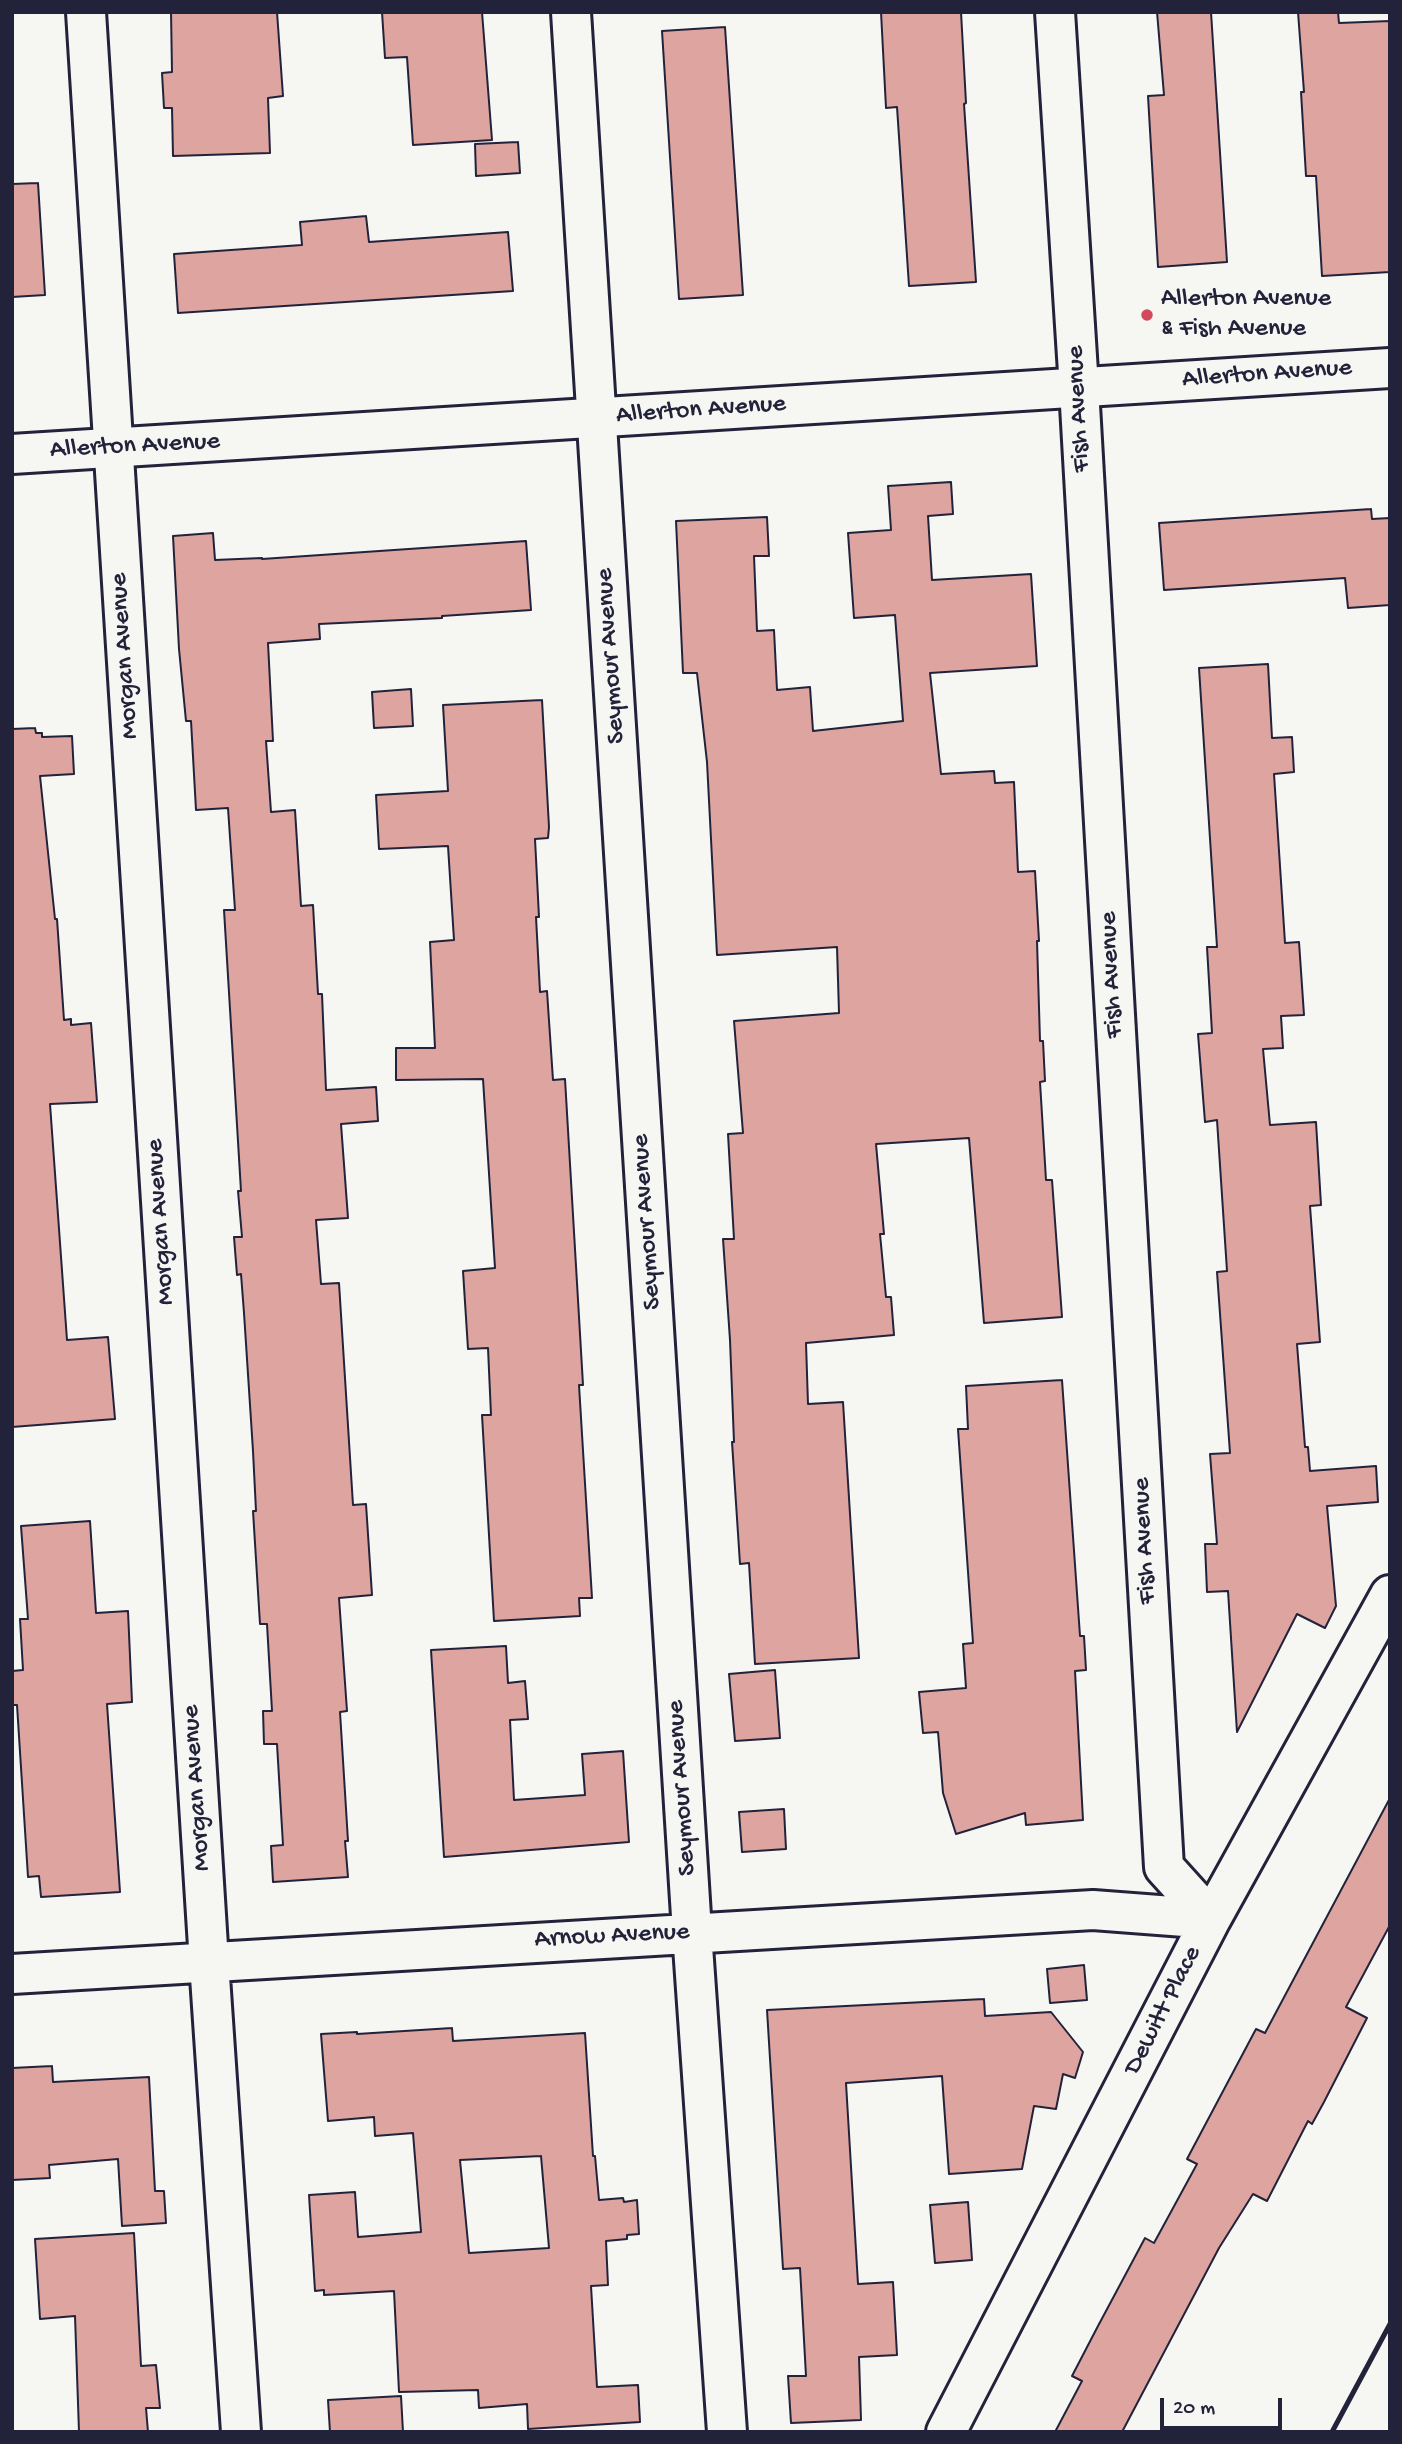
<!DOCTYPE html>
<style>
body{margin:0}
#map{position:relative;width:1402px;height:2444px;overflow:hidden;background:#f6f6f2;font-family:"Gochi Hand",sans-serif}
canvas{display:block}
.frame{position:absolute;inset:0;border:14px solid #22223b;pointer-events:none}
.scale{position:absolute;left:1160px;top:2398px;width:122px;height:32px;box-sizing:border-box;border:4px solid #22223b;border-top:0;padding-left:9px;font-size:21px;line-height:24px;white-space:nowrap;color:#22223b;-webkit-text-stroke:5px #f6f6f2;paint-order:stroke}
</style>
<div id="map">
<canvas width="1402" height="2444"></canvas>
<div class="frame"></div>
<div class="scale">20 m</div>
</div>
<script>
const g = document.querySelector('canvas').getContext('2d');
g.lineJoin = 'round';
function paint(path, color) { g.fillStyle = color; g.fill(path, 'evenodd'); }
const shape = rows => new Path2D(rows.map(r => 'M' + r).join(''));
function stroke(path, color, width, dash) { g.strokeStyle = color; g.lineWidth = width; g.lineCap = dash ? 'butt' : 'round'; g.setLineDash(dash || []); g.stroke(path); }
function drawText(font, color, halo, rows, align = 'center') {
  g.font = font + ' "Gochi Hand",sans-serif'; g.lineWidth = 6; g.setLineDash([]); g.textBaseline = 'middle'; g.strokeStyle = halo; g.fillStyle = color; for (const [text, x, y, turn = 0] of rows) {
    g.save(); g.translate(x, y); g.rotate((+turn || 0) * Math.PI / 180); g.textAlign = isNaN(turn) ? turn : align; if (halo) g.strokeText(text, 0, 0); g.fillText(text, 0, 0); g.restore();
  }
}
const building = shape([
 [171,12,277,12,283,96,268,98,270,153,173,156,172,108,164,108,162,73,172,72,171,12],
 [382,12,482,12,492,140,413,145,407,57,385,58,382,12],
 [881,12,961,12,966,103,964,104,976,282,909,286,897,107,886,108,881,12],
 [1157,12,1211,12,1227,262,1158,267,1148,96,1164,95,1157,12],
 [1298,12,1338,12,1339,23,1390,21,1390,272,1322,276,1316,176,1306,176,1301,92,1304,92,1298,12],
 [725,27,743,295,679,299,662,31,725,27],
 [518,142,520,173,476,176,475,144,518,142],
 [38,183,45,295,12,297,12,184,38,183],
 [366,216,369,242,508,232,513,291,178,313,174,254,302,245,300,222,366,216],
 [951,482,953,514,928,516,932,580,1031,574,1037,666,930,673,941,774,994,771,995,783,1014,782,1018,872,1035,871,1039,941,1037,941,1040,1041,1043,1041,1045,1081,1040,1082,1046,1180,1052,1180,1062,1317,984,1323,969,1138,876,1144,884,1234,880,1234,886,1297,891,1297,894,1335,806,1343,808,1404,843,1402,859,1658,755,1664,749,1563,740,1564,732,1442,734,1442,730,1340,723,1239,734,1239,728,1134,743,1133,734,1021,839,1013,837,947,717,955,707,762,697,673,683,673,676,521,767,517,769,556,754,556,757,631,774,630,777,690,810,687,813,731,903,721,895,615,854,618,848,533,891,530,888,486,951,482],
 [1371,509,1372,519,1390,518,1390,605,1348,608,1345,578,1164,590,1159,523,1371,509],
 [213,533,215,560,262,558,262,559,526,541,531,610,442,616,442,618,319,624,320,639,268,643,273,741,266,741,271,812,295,810,301,906,313,905,318,994,322,994,326,1090,376,1087,378,1121,341,1124,348,1218,316,1220,321,1284,339,1283,353,1505,366,1504,372,1595,339,1598,347,1711,340,1712,348,1841,345,1841,348,1877,273,1882,271,1846,283,1845,277,1744,264,1744,263,1711,272,1711,267,1624,260,1624,253,1511,256,1511,253,1451,244,1313,241,1274,237,1275,234,1237,242,1237,238,1191,241,1191,224,910,235,910,228,808,196,810,191,721,186,721,179,649,173,536,213,533],
 [1268,664,1272,738,1292,737,1294,772,1274,774,1285,943,1299,942,1304,1015,1281,1016,1283,1048,1263,1049,1270,1125,1316,1122,1321,1205,1310,1206,1320,1342,1297,1344,1305,1447,1308,1447,1310,1471,1376,1466,1378,1502,1327,1506,1336,1606,1325,1628,1297,1614,1237,1732,1228,1591,1207,1592,1205,1544,1217,1544,1210,1454,1230,1453,1217,1272,1227,1271,1217,1120,1205,1122,1198,1034,1212,1033,1207,947,1217,947,1199,668,1268,664],
 [411,689,413,726,374,728,372,692,411,689],
 [542,700,549,827,548,838,535,839,539,917,536,917,540,992,547,991,553,1080,565,1079,583,1385,579,1385,592,1598,579,1598,580,1616,494,1621,482,1415,491,1415,488,1348,468,1349,463,1271,495,1268,483,1079,396,1080,396,1048,435,1048,430,942,454,940,448,846,379,849,376,795,448,791,443,705,542,700],
 [35,728,36,733,42,733,42,737,72,736,74,774,40,776,55,919,57,919,64,1020,71,1019,71,1025,91,1023,97,1102,50,1104,67,1340,108,1337,115,1419,12,1427,12,729,35,728],
 [1062,1380,1080,1636,1084,1636,1086,1670,1075,1671,1083,1820,1026,1825,1025,1813,956,1834,943,1793,938,1732,923,1733,919,1692,966,1688,963,1644,973,1643,958,1429,968,1429,966,1386,1062,1380],
 [90,1521,96,1613,128,1611,132,1702,107,1704,120,1892,41,1897,39,1876,28,1877,17,1705,12,1705,12,1671,23,1670,20,1619,28,1619,21,1526,90,1521],
 [506,1646,508,1683,525,1681,528,1719,510,1720,514,1800,585,1795,582,1754,623,1751,629,1842,444,1857,431,1650,506,1646],
 [775,1670,780,1738,735,1741,729,1674,775,1670],
 [1390,1798,1390,1925,1346,2007,1367,2018,1324,2102,1312,2124,1308,2121,1267,2201,1253,2194,1219,2248,1122,2432,1055,2432,1082,2381,1072,2376,1098,2326,1145,2238,1154,2243,1197,2164,1187,2159,1256,2029,1265,2033,1390,1798],
 [784,1809,786,1849,742,1852,739,1812,784,1809],
 [1084,1965,1087,2000,1050,2003,1047,1969,1084,1965],
 [984,1999,985,2016,1051,2012,1083,2052,1075,2078,1063,2074,1056,2109,1034,2106,1022,2169,949,2174,942,2076,846,2083,858,2284,893,2282,897,2355,859,2357,861,2420,791,2423,788,2376,806,2376,800,2268,783,2269,767,2010,984,1999],
 [452,2028,453,2041,585,2033,593,2156,595,2156,599,2200,623,2198,624,2202,637,2200,639,2234,627,2235,627,2239,606,2241,608,2285,591,2286,597,2387,638,2385,640,2422,528,2429,527,2404,479,2408,478,2390,399,2392,394,2291,324,2295,324,2290,315,2291,309,2195,355,2192,358,2237,421,2232,413,2133,375,2136,374,2117,328,2121,321,2034,357,2032,357,2034,452,2028],
 [541,2156,549,2248,469,2253,460,2160,541,2156],
 [52,2066,53,2082,149,2077,155,2191,164,2191,166,2223,122,2226,118,2159,49,2165,50,2178,12,2180,12,2068,52,2066],
 [968,2202,972,2260,935,2263,930,2205,968,2202],
 [134,2233,141,2366,156,2365,160,2408,146,2408,148,2432,79,2432,75,2316,40,2319,35,2239,134,2233],
 [401,2396,403,2432,330,2432,328,2400,401,2396]
]);
paint(building, '#dea4a0');
stroke(building, '#22223b', 2);
const minor = shape([
 [86,12,209,1962,241,2432],
 [571,12,692,1932,727,2432],
 [1055,12,1079,388,1164,1867,1211,1919],
 [12,1974,1093,1910,1211,1919],
 [946,2432,1211,1919,1390,1595]
]);
const major = shape([
 [12,454,1390,368]
]);
stroke(minor, '#22223b', 44);
stroke(major, '#22223b', 44);
stroke(minor, '#f6f6f2', 38);
stroke(major, '#f6f6f2', 38);
stroke(shape([
 [1332,2432,1390,2324]
]), '#22223b', 5);
for (const [x, y, r, color] of [
 [1147,315,7,"#d1495b"]
]) { const dot = new Path2D(); dot.arc(x, y, r, 0, 2 * Math.PI); g.fillStyle = color; g.fill(dot); stroke(dot, '#f6f6f2', 2.5); }
drawText('26px', '#22223b', '#f6f6f2', [
 ["Allerton Avenue",1161,300],
 ["& Fish Avenue",1161,330]
], 'left');
drawText('26px', '#22223b', '#f6f6f2', [
 ["Allerton Avenue",1267,375,-4],
 ["Fish Avenue",1080,409,-93],
 ["Allerton Avenue",701,411,-4],
 ["Allerton Avenue",135,447,-3],
 ["Morgan Avenue",126,656,-94],
 ["Seymour Avenue",612,656,-94],
 ["Fish Avenue",1113,975,-93],
 ["Morgan Avenue",162,1222,-94],
 ["Seymour Avenue",648,1222,-94],
 ["Fish Avenue",1146,1541,-93],
 ["Morgan Avenue",198,1788,-94],
 ["Seymour Avenue",683,1788,-94],
 ["Arnow Avenue",612,1937,-3],
 ["Dewitt Place",1164,2011,-63]
]);
</script>
